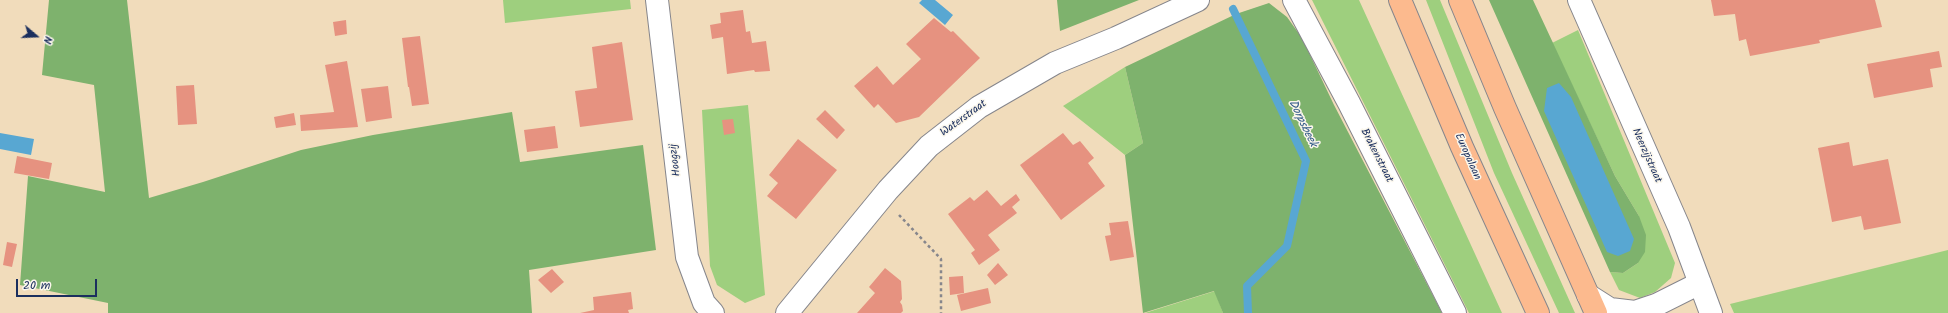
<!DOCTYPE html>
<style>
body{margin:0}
#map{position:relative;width:1948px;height:313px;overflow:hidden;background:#f1dcbb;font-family:Kalam,sans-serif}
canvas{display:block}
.north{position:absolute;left:16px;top:16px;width:40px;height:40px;-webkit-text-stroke:3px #fbf7ec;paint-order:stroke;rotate:109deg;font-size:11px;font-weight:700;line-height:16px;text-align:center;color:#1b2f5e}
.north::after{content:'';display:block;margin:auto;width:14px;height:18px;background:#1b2f5e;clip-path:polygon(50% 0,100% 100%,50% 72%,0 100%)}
.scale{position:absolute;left:16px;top:279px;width:81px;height:18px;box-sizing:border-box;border:2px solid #1b2f5e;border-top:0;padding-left:5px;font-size:12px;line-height:14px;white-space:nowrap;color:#1b2f5e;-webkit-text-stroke:3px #fbf7ec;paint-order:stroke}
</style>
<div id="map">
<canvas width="1948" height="313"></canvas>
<div class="north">N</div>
<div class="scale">20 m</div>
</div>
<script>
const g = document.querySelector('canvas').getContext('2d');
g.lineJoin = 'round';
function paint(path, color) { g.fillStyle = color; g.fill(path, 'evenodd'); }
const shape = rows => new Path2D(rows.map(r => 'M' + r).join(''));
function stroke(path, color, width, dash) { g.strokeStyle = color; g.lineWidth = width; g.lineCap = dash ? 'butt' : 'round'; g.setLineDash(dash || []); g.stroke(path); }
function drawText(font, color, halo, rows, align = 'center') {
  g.font = font + ' Kalam,sans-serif'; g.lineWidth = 3; g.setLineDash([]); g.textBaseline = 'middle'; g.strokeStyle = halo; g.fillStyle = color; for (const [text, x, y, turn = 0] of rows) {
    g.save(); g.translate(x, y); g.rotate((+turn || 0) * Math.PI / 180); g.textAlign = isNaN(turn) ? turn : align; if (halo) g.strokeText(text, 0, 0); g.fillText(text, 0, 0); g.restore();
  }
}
paint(shape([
 [503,0,630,0,631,9,505,23],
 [1312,0,1359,0,1502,313,1469,313],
 [1426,0,1440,0,1512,173,1575,313,1559,313,1494,173],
 [1578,30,1675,263,1671,278,1655,292,1640,298,1619,290,1610,272,1623,273,1638,263,1639,216,1615,176,1552,43],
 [1125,67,1143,143,1125,155,1063,106],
 [748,105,765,295,745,303,717,285,710,266,702,110],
 [1948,250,1948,313,1734,313,1730,304],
 [1215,291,1223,313,1145,313]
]), '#9ecf7e');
paint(shape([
 [49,0,127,0,149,198,203,182,301,150,373,135,512,112,520,162,643,145,656,250,529,270,532,313,108,313,108,303,20,285,28,176,105,192,94,85,42,75],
 [1057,0,1139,0,1060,31],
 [1489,0,1533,0,1615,176,1639,216,1646,235,1645,252,1638,263,1623,273,1610,272],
 [1269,3,1287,17,1302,38,1334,105,1442,313,1223,313,1214,291,1143,313,1125,155,1143,143,1125,67,1236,14]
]), '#7eb26d');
paint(shape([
 [922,0,935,0,953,15,945,25,919,3],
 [1559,83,1571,97,1634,239,1630,251,1618,256,1607,252,1544,111,1547,88],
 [0,133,34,139,31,155,0,149]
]), '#58a7d2');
stroke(shape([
 [1233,9,1306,161,1287,246,1247,286,1248,313]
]), '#58a7d2', 8);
paint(shape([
 [1711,0,1875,0,1882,27,1819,40,1820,43,1750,56,1746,39,1739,41,1735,14,1714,16],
 [743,10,746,32,750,31,752,43,766,41,770,71,755,72,754,70,727,74,723,37,712,39,710,25,721,23,720,13],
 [934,18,951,32,953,31,980,58,919,117,896,123,878,104,874,108,854,86,877,66,893,85,921,59,906,44],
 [346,20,347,34,335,36,333,22],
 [420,36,429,104,412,106,409,87,408,87,402,38],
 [622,42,633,120,580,127,575,91,597,88,592,47],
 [1939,51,1942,67,1930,69,1933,87,1874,98,1867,64],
 [347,61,358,127,301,131,300,115,334,112,325,65],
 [194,85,197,124,178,125,176,86],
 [388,86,392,118,366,122,361,89],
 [825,110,845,130,837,139,816,119],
 [294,113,296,125,276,128,274,117],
 [733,119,735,133,724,135,722,120],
 [555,126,558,148,527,152,524,130],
 [1063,133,1073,145,1080,141,1094,158,1088,163,1105,186,1061,220,1020,165],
 [798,139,837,170,796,219,767,196,778,183,769,175],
 [1849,142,1853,166,1888,159,1901,223,1864,230,1861,216,1832,222,1818,148],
 [17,156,52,163,49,179,14,173],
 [987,190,1001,206,1016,194,1020,200,1012,207,1017,213,988,235,1000,250,979,265,971,253,975,250,948,214,970,197,974,201],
 [1128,221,1134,257,1110,261,1105,236,1111,235,1109,223],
 [7,242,17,244,12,267,3,265],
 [998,263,1008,275,995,285,987,275],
 [885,268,901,281,902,299,900,302,902,305,903,311,901,313,857,313,875,293,869,287],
 [552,269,564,282,551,293,538,280],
 [963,276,964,293,950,295,949,277],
 [988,288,991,303,961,311,957,295],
 [631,292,633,309,628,310,629,313,580,313,594,310,593,297]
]), '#e69280');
const street = shape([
 [657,0,687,257,704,303,713,313],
 [1294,0,1349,103,1455,313],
 [1579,0,1679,227,1711,313],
 [1588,295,1610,309,1635,312,1656,305,1700,283],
 [787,313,888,190,929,146,979,107,1055,63,1116,38,1198,0]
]);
const highway = shape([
 [1400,0,1462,147,1538,313],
 [1460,0,1505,108,1596,313]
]);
stroke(street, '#86868c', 24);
stroke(highway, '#86868c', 24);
stroke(shape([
 [899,215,941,259,941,313]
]), '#86868c', 2.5, [3, 3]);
stroke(street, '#fff', 22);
stroke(highway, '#fcba8e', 22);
drawText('11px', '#1b2f5e', '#fbf7ec', [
 ["Waterstraat",964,119,-36],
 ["Brakenstraat",1376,156,63],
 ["Neerzijstraat",1646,156,66],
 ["Europalaan",1467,157,66],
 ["Hoogzij",676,160,-97]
]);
drawText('italic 12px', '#305987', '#fbf7ec', [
 ["Dorpsbeek",1302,124,64]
]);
</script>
